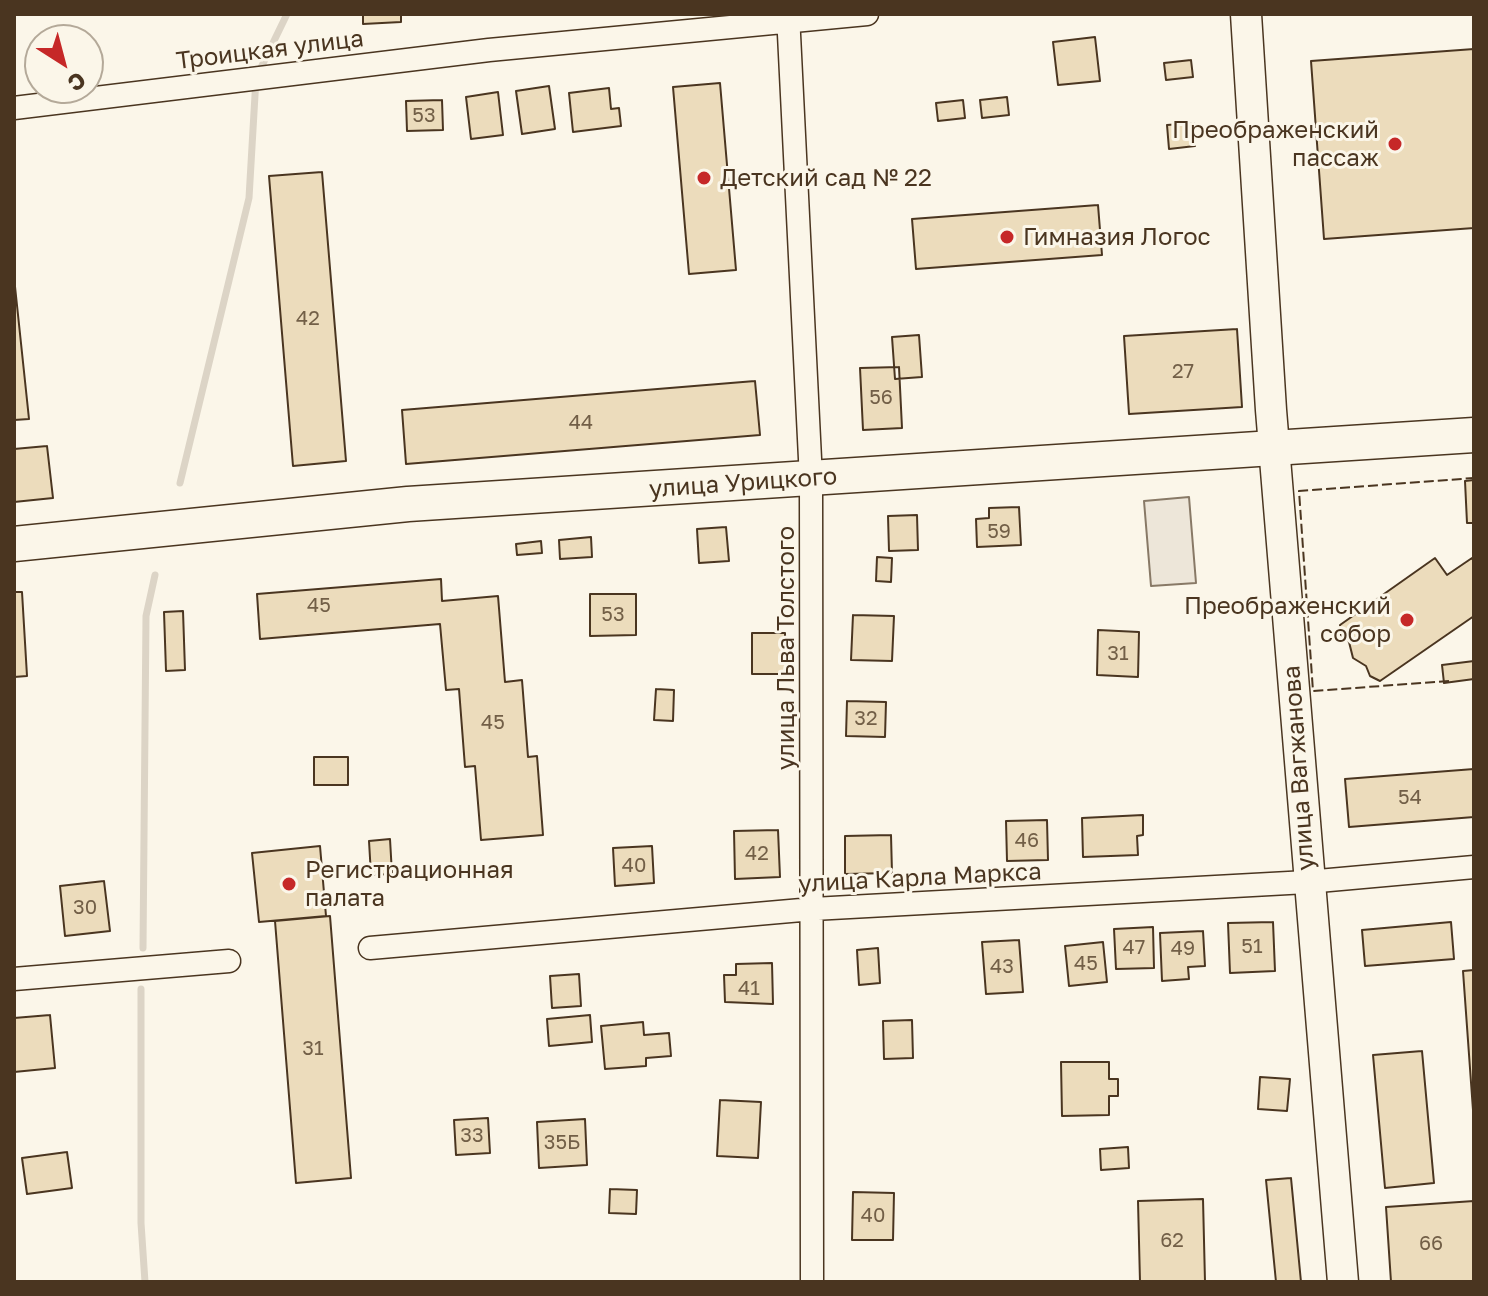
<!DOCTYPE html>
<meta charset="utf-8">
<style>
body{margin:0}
#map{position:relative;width:1488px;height:1296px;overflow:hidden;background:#fbf6e9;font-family:"Golos Text",sans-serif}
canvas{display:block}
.frame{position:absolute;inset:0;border:16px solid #4a3520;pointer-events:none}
.north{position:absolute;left:24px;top:24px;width:80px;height:80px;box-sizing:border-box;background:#fbf6e9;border:2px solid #b4a999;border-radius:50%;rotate:144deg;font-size:22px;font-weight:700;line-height:32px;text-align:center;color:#4a3520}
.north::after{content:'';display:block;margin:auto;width:28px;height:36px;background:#c62828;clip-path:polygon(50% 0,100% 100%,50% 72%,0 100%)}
</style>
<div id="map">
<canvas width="1488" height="1296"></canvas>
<div class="frame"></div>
<div class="north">С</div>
</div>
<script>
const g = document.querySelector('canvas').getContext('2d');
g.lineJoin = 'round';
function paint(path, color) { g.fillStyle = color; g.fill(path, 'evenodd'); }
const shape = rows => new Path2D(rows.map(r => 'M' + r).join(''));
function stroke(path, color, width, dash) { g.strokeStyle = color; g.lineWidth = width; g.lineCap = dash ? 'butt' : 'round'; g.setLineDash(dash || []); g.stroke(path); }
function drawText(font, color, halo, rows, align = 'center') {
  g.font = font + ' "Golos Text",sans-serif'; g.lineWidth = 6; g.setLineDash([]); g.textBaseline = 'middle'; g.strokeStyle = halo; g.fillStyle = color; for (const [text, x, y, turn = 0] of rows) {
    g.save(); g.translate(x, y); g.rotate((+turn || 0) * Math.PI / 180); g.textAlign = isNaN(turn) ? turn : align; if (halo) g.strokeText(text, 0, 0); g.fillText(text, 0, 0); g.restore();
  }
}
const green = shape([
 [1189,497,1196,583,1151,586,1144,501,1189,497]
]);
paint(green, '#ede6d9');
stroke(green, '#887966', 2);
stroke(shape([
 [180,483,249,198,256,78,287,14],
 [143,948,146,616,155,575],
 [141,989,141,1223,145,1282]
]), '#dcd4c6', 7);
const building = shape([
 [363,14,401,14,401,22,363,24,363,14],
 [1095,37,1100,81,1058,85,1053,42,1095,37],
 [1474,49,1474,228,1324,239,1311,61,1474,49],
 [1191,60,1193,77,1166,80,1164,63,1191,60],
 [720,83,736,270,689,274,673,87,720,83],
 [549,86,555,129,522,134,516,91,549,86],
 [609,88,611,109,619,108,621,126,573,132,569,93,609,88],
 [498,92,503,135,471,139,466,97,498,92],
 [1007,97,1009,115,982,118,980,100,1007,97],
 [442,100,443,130,407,131,406,101,442,100],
 [963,100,965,118,938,121,936,103,963,100],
 [1194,123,1195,146,1169,149,1167,125,1194,123],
 [322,172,346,461,293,466,269,176,322,172],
 [1098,205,1102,255,916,269,912,219,1098,205],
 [14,277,29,419,14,420,14,277],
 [1237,329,1242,407,1129,414,1124,336,1237,329],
 [919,335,922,377,895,379,892,337,919,335],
 [899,367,902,428,863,430,860,368,899,367],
 [755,381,760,435,406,464,402,410,755,381],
 [47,446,53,498,14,502,14,449,47,446],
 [1474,480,1474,523,1467,523,1465,481,1474,480],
 [1019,507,1021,545,977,547,976,519,989,518,989,508,1019,507],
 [917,515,918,550,889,551,888,516,917,515],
 [726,527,729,561,699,563,697,529,726,527],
 [591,537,592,557,560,559,559,540,591,537],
 [541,541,542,553,517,555,516,544,541,541],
 [877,557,892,558,891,582,876,581,877,557],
 [1435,558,1447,575,1472,558,1474,562,1474,616,1380,681,1370,676,1366,666,1353,658,1349,642,1341,635,1340,625,1435,558],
 [441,579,442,601,498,596,505,682,522,680,528,757,537,756,543,835,481,840,475,766,465,767,459,689,446,690,440,624,260,639,257,594,441,579],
 [14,592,22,592,27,676,14,677,14,592],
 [590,594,636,594,636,635,590,636,590,594],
 [183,611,185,670,166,671,164,612,183,611],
 [853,615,894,616,892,661,851,660,853,615],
 [1098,630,1139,632,1138,677,1097,675,1098,630],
 [752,633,785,633,786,674,752,674,752,633],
 [1474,661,1474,679,1444,683,1442,665,1474,661],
 [656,689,674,690,673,721,654,720,656,689],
 [847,701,886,702,885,737,846,736,847,701],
 [314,757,348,757,348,785,314,785,314,757],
 [1474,769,1474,817,1349,827,1345,779,1474,769],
 [1143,815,1143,835,1137,836,1138,855,1083,857,1082,818,1143,815],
 [1047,820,1048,860,1007,861,1006,821,1047,820],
 [778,830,780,877,735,879,734,831,778,830],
 [891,835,892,873,845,874,845,836,891,835],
 [390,839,392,874,371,875,369,841,390,839],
 [320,846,326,916,259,922,252,853,320,846],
 [652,846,654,883,615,886,613,848,652,846],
 [104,881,110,931,65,936,60,886,104,881],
 [330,916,351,1178,296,1183,275,921,330,916],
 [1273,922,1275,971,1230,973,1228,923,1273,922],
 [1451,922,1454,959,1365,966,1362,930,1451,922],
 [1153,927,1154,968,1116,969,1114,929,1153,927],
 [1203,931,1205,966,1188,967,1189,979,1162,981,1160,933,1203,931],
 [1019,940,1023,992,986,994,982,942,1019,940],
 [1103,942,1107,982,1069,986,1065,946,1103,942],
 [878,948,880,983,859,985,857,950,878,948],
 [772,963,773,1004,725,1002,724,975,736,975,736,964,772,963],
 [1474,970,1474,1124,1463,971,1474,970],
 [579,974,581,1006,552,1008,550,976,579,974],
 [50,1015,55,1068,14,1072,14,1018,50,1015],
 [590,1015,592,1042,549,1046,547,1019,590,1015],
 [912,1020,913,1058,884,1059,883,1021,912,1020],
 [643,1022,644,1035,669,1033,671,1056,646,1058,646,1066,605,1069,601,1026,643,1022],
 [1422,1051,1434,1183,1385,1188,1373,1055,1422,1051],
 [1061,1062,1109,1062,1109,1079,1118,1079,1118,1096,1109,1096,1109,1115,1062,1116,1061,1062],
 [1260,1077,1290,1079,1287,1111,1258,1109,1260,1077],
 [720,1100,761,1102,758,1158,717,1156,720,1100],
 [488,1118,490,1153,456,1155,454,1120,488,1118],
 [585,1119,587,1165,539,1168,537,1122,585,1119],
 [1128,1147,1129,1168,1101,1170,1100,1149,1128,1147],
 [67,1152,72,1188,27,1194,22,1158,67,1152],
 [1291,1178,1301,1282,1276,1282,1266,1180,1291,1178],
 [610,1189,637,1190,636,1214,609,1213,610,1189],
 [853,1192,894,1193,893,1240,852,1240,853,1192],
 [1203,1199,1205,1282,1140,1282,1138,1201,1203,1199],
 [1474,1201,1474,1282,1391,1282,1386,1207,1474,1201]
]);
paint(building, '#ecdcbc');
stroke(building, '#4a3520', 2);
const street = shape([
 [788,14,811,479,812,1282],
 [14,108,489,50,867,14],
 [370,948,813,909,1307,882,1474,867],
 [14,979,229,961]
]);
const secondary = shape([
 [1246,14,1271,410,1343,1282]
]);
const primary = shape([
 [14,544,408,504,1474,435]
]);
stroke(street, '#4a3520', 25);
stroke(secondary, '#4a3520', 33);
stroke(primary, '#4a3520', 37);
stroke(street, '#fbf6e9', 22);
stroke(secondary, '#fbf6e9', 30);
stroke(primary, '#fbf6e9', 34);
stroke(shape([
 [1449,681,1313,691,1299,491,1474,478]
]), '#4a3520', 2, [10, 4]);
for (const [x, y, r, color] of [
 [1395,144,8,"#c62828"],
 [704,178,8,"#c62828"],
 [1007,237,8,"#c62828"],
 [1407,620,8,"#c62828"],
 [289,884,8,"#c62828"]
]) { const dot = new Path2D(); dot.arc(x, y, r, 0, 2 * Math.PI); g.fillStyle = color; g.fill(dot); stroke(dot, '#fbf6e9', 3); }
drawText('20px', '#725f47', null, [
 ["53",424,116],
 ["42",308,319],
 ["27",1183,372],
 ["56",881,398],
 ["44",581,423],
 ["59",999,532],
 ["45",319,606],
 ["53",613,615],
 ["31",1118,654],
 ["32",866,719],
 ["45",493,723],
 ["54",1410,798],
 ["46",1027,841],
 ["42",757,854],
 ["40",634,866],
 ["30",85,908],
 ["51",1252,947],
 ["47",1134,948],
 ["49",1183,949],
 ["45",1086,964],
 ["43",1002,967],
 ["41",749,989],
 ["31",313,1049],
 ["33",472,1136],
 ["35Б",562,1143],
 ["40",873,1216],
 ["62",1172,1241],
 ["66",1431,1244]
]);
drawText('24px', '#4a3520', '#fbf6e9', [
 ["Троицкая улица",270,50,-7],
 ["улица Урицкого",743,483,-4],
 ["улица Льва Толстого",786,648,-90],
 ["улица Вагжанова",1299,768,-94],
 ["улица Карла Маркса",920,878,-3]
]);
drawText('24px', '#4a3520', '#fbf6e9', [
 ["Преображенский",1379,130,"right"],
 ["пассаж",1379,158,"right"],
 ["Детский сад № 22",720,178],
 ["Гимназия Логос",1023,237],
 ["Преображенский",1391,606,"right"],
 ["собор",1391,634,"right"],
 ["Регистрационная",305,870],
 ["палата",305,898]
], 'left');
</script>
